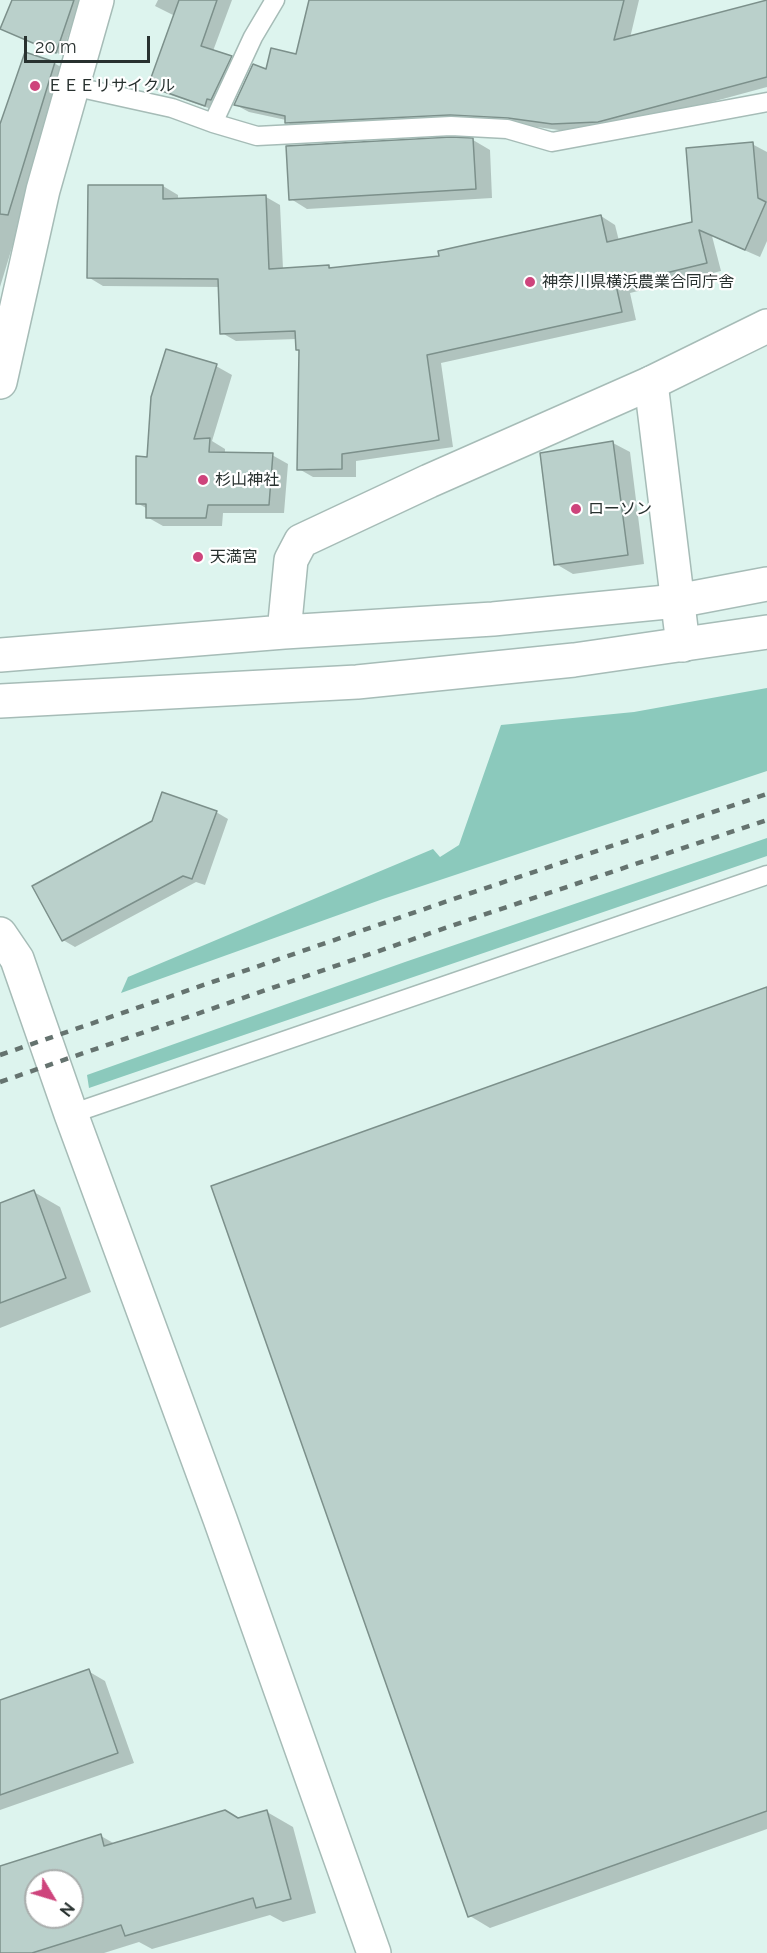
<!DOCTYPE html>
<meta charset="utf-8">
<style>
body{margin:0}
#map{position:relative;width:767px;height:1953px;overflow:hidden;background:#ddf4ee;font-family:Raleway,sans-serif}
canvas{display:block}
.north{position:absolute;left:24px;top:1869px;width:60px;height:60px;box-sizing:border-box;background:#fff;border:2px solid #a9adac;border-radius:50%;rotate:128deg;font-size:16px;font-weight:700;line-height:24px;text-align:center;color:#28312f}
.north::after{content:'';display:block;margin:auto;width:21px;height:27px;background:#ce447c;clip-path:polygon(50% 0,100% 100%,50% 72%,0 100%)}
.scale{position:absolute;left:24px;top:36px;width:126px;height:27px;box-sizing:border-box;border:3px solid #28312f;border-top:0;padding-left:8px;font-size:18px;line-height:21px;white-space:nowrap;color:#28312f;-webkit-text-stroke:4px #fff;paint-order:stroke}
</style>
<div id="map">
<canvas width="767" height="1953"></canvas>
<div class="north">N</div>
<div class="scale">20 m</div>
</div>
<script>
const g = document.querySelector('canvas').getContext('2d');
g.lineJoin = 'round';
function paint(path, color) { g.fillStyle = color; g.fill(path, 'evenodd'); }
const shape = rows => new Path2D(rows.map(r => 'M' + r).join(''));
function stroke(path, color, width, dash) { g.strokeStyle = color; g.lineWidth = width; g.lineCap = dash ? 'butt' : 'round'; g.setLineDash(dash || []); g.stroke(path); }
function drawText(font, color, halo, rows, align = 'center') {
  g.font = font + ' Raleway,"Noto Sans JP",sans-serif'; g.lineWidth = 4.5; g.setLineDash([]); g.textBaseline = 'middle'; g.strokeStyle = halo; g.fillStyle = color; for (const [text, x, y, turn = 0] of rows) {
    g.save(); g.translate(x, y); g.rotate((+turn || 0) * Math.PI / 180); g.textAlign = isNaN(turn) ? turn : align; if (halo) g.strokeText(text, 0, 0); g.fillText(text, 0, 0); g.restore();
  }
}
paint(shape([
 [767,688,767,771,383,899,121,993,128,977,433,849,440,857,459,845,501,725,634,712],
 [767,838,767,856,89,1088,87,1075,405,962]
]), '#8bc9bc');
paint(shape([
 [14,0,80,0,62,55,7,32],
 [158,0,232,0,213,51,243,65,217,111,162,92,150,85,175,16,155,6],
 [310,0,639,0,630,38,767,0,767,87,612,129,566,131,522,125,300,130,287,122,286,120,249,112,236,105,267,71,297,55],
 [54,63,66,70,0,287,0,128],
 [473,140,490,150,492,198,307,209,291,199],
 [752,144,767,152,767,241,760,257,712,236,721,271,630,293,636,320,441,363,453,447,356,461,356,477,313,477,299,469,301,351,298,350,297,339,236,341,222,333,220,287,103,286,88,277,163,186,178,195,178,200,266,197,280,205,283,269,329,266,333,269,441,257,601,216,615,225,619,241,694,223],
 [216,366,232,375,212,441,225,449,225,454,272,455,288,464,284,513,223,513,222,526,163,526,147,517,148,509,137,503,149,458],
 [613,443,630,452,644,564,573,574,556,564],
 [216,812,228,819,205,885,196,882,75,947,63,940],
 [767,989,767,1829,490,1928,470,1916],
 [34,1192,60,1207,91,1292,0,1328,0,1205],
 [88,1671,105,1681,134,1763,0,1810,0,1702],
 [267,1812,293,1827,316,1913,283,1922,270,1915,152,1949,139,1942,104,1953,0,1953,0,1868,101,1836,115,1844],
 [36,1881,72,1881,72,1917,36,1917]
]), '#0003');
const building = shape([
 [12,0,74,0,56,53,0,29,12,0],
 [179,0,217,0,201,46,232,56,211,100,207,99,205,106,148,86,179,0],
 [309,0,624,0,614,40,767,0,767,77,598,122,552,124,508,118,450,115,285,123,285,116,234,105,253,64,266,69,271,48,296,54,309,0],
 [25,52,55,62,8,215,0,214,0,124,25,52],
 [451,137,473,138,476,189,289,200,286,146,451,137],
 [753,142,758,198,766,202,745,250,699,230,707,263,616,285,622,312,427,355,439,440,342,454,342,469,297,470,299,350,296,350,295,331,220,334,218,279,87,278,88,185,163,185,163,199,266,195,269,269,329,265,329,268,439,256,438,251,601,215,607,242,692,222,686,148,753,142],
 [166,349,217,364,194,439,210,438,209,452,273,453,269,505,208,505,206,518,146,518,146,504,136,504,136,456,147,457,151,397,166,349],
 [613,441,628,555,554,565,540,453,613,441],
 [162,792,217,811,192,879,183,876,62,941,32,886,152,821,162,792],
 [767,987,767,1811,468,1917,211,1186,767,987],
 [34,1190,66,1278,0,1303,0,1203,34,1190],
 [89,1669,118,1753,0,1795,0,1700,89,1669],
 [225,1810,238,1818,267,1810,291,1899,256,1908,253,1898,125,1936,121,1925,32,1953,0,1953,0,1866,101,1834,104,1846,225,1810],
 [36,1881,72,1881,72,1917,36,1917,36,1881]
]);
paint(building, '#bad0cb');
stroke(building, '#7c908b', 1.5);
const lane = shape([
 [275,0,253,37,213,123,257,136,451,126,507,129,552,142,767,102],
 [72,86,172,108,213,123],
 [71,1114,767,875]
]);
const street = shape([
 [651,383,683,645]
]);
const secondary = shape([
 [0,382,43,190,97,0],
 [284,632,291,560,301,541,429,481,651,383,767,326],
 [0,655,284,632,493,619,677,601,767,584],
 [0,701,357,682,574,660,767,632],
 [0,934,17,959,71,1114,220,1519,374,1953]
]);
stroke(lane, '#a6bcb7', 21);
stroke(street, '#a6bcb7', 36);
stroke(secondary, '#a6bcb7', 36);
stroke(lane, '#fff', 18);
stroke(street, '#fff', 33);
stroke(secondary, '#fff', 33);
stroke(shape([
 [0,1055,471,893,767,794],
 [0,1082,480,916,767,820]
]), '#65736f', 4.5, [8, 8]);
for (const [x, y, r, color] of [
 [35,86,6,"#ce447c"],
 [530,282,6,"#ce447c"],
 [203,480,6,"#ce447c"],
 [576,509,6,"#ce447c"],
 [198,557,6,"#ce447c"]
]) { const dot = new Path2D(); dot.arc(x, y, r, 0, 2 * Math.PI); g.fillStyle = color; g.fill(dot); stroke(dot, '#fff', 2); }
drawText('16px', '#28312f', '#fff', [
 ["ＥＥＥリサイクル",47,86],
 ["神奈川県横浜農業合同庁舎",542,282],
 ["杉山神社",215,480],
 ["ローソン",588,509],
 ["天満宮",210,557]
], 'left');
</script>
